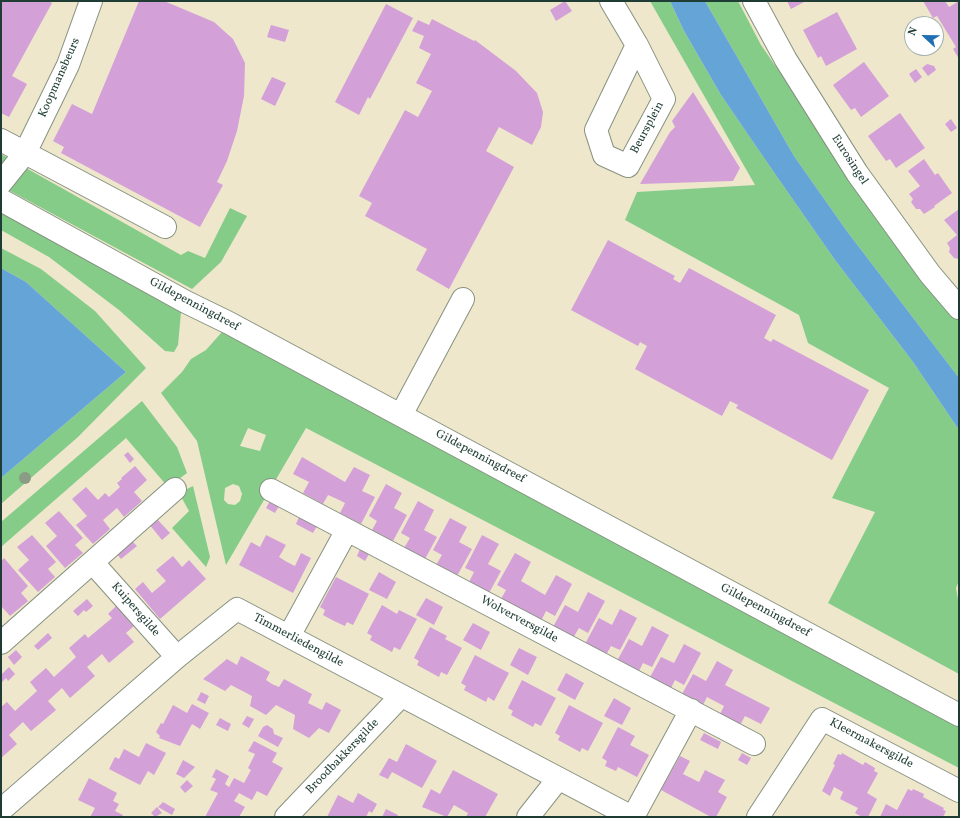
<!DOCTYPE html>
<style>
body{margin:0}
#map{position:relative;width:960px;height:818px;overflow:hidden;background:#eee7cc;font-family:Vollkorn,serif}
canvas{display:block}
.frame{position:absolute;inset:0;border:2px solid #1f3d34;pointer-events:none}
.north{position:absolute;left:904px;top:16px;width:40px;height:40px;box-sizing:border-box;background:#fff;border:1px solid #a5b1ae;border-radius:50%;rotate:292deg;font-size:11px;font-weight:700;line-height:16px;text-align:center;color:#1f3d34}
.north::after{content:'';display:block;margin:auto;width:14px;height:18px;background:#1f6fb2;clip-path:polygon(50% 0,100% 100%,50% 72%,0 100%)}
</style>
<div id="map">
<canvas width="960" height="818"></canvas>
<div class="frame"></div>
<div class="north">N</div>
</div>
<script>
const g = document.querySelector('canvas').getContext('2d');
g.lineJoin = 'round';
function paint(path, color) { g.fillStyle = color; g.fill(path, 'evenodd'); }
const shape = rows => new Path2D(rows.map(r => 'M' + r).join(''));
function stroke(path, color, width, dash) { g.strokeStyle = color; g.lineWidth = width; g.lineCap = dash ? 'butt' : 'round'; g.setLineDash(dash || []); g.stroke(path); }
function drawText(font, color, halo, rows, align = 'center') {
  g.font = font + ' Vollkorn,serif'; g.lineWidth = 3; g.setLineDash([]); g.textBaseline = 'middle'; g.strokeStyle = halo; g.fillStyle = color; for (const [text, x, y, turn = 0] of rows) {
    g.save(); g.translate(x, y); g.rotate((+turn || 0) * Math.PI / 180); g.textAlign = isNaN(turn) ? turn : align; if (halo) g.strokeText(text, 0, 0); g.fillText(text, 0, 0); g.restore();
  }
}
paint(shape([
 [650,1,670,1,684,31,721,95,773,171,835,260,913,362,959,430,959,581,956,588,959,605,959,674,828,603,875,512,832,498,889,388,808,343,799,315,625,220,637,192,755,185],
 [705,1,738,1,761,45,909,260,959,321,959,378,846,230,794,156],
 [1,154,181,255,188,251,205,258,230,208,247,216,221,262,192,289,1,186],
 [1,209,107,267,181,312,178,345,174,352,165,351,119,310,49,257,1,230],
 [1,248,41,269,95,311,146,368,78,437,1,504,1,478,126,372,26,282,1,268],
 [222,332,959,725,959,768,306,428,226,565,197,441,161,393,182,372,191,359,206,350],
 [248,428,266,435,260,451,240,446],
 [233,484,239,486,242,494,240,501,235,505,228,504,224,500,225,488],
 [142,401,177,447,187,473,168,487,126,438,1,547,1,522],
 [193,486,210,557,206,567,172,528,189,511,179,493]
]), '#84cc88');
paint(shape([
 [670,1,705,1,794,156,846,230,959,378,959,430,913,362,835,260,773,171,721,95,684,31],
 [1,268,26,282,126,372,1,478]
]), '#64a4d7');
paint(shape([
 [1,1,48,1,52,3,12,76,27,84,9,117,1,113],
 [139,1,164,1,214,22,233,39,245,63,244,96,237,131,227,161,217,182,223,185,200,227,61,153,64,147,53,141,72,104,92,114],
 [565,1,572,11,556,21,550,10],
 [787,1,806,1,791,9],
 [923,1,945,1,949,7,959,1,959,59,953,49,956,47,937,16,933,18],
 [386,4,413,18,370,99,368,97,359,115,335,102],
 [837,12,857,49,826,66,821,56,818,58,803,30],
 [432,19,474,41,475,40,516,71,537,93,543,112,541,127,532,145,499,127,486,151,514,167,449,289,416,270,427,249,365,216,372,203,359,196,405,110,418,117,432,91,416,83,431,54,419,48,424,36,412,31,418,20,429,25],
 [271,25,289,30,285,42,267,37],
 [864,62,889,96,861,117,855,108,851,110,833,85],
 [927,64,934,66,936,70,928,76,922,68],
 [916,69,922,77,915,83,909,74],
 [272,77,286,83,275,106,261,99],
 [693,92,740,168,733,181,640,184,670,132,675,127,672,121],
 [900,113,925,148,896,168,890,159,886,161,868,136],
 [951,119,957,128,951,132,945,124],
 [924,159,935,175,938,173,952,193,934,206,935,207,924,214,920,209,916,209,911,202,913,199,909,194,920,186,908,171],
 [959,209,959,259,954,258,949,252,950,248,947,243,957,235,944,220],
 [608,240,675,276,673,279,680,283,689,268,776,315,764,338,771,342,773,339,869,390,832,460,736,408,738,405,730,401,722,416,635,369,647,346,640,342,638,346,571,310],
 [128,452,134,459,130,463,124,455],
 [302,457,345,482,354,467,370,475,362,491,375,497,361,524,340,513,345,503,337,499,328,495,323,504,303,493,309,482,293,474],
 [135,466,147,480,134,492,142,501,124,517,117,508,103,520,110,529,93,544,76,525,87,516,72,499,86,487,98,500,105,493,109,497,120,487,117,483,122,479,121,478],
 [386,484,402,493,394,508,407,515,393,541,372,530,377,521,369,516],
 [270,501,279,506,275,513,266,508],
 [418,501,434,510,424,530,437,537,425,559,404,548,410,538,401,533],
 [59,511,83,538,75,545,83,553,65,568,46,546,57,536,45,523],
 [299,517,317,526,313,533,296,524],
 [156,518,170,533,162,540,149,524],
 [450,518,467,527,459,542,472,549,457,576,436,565,442,555,433,550],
 [32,535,56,562,48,569,55,577,38,592,18,570,29,560,17,547],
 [266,535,286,545,279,557,287,562,295,566,301,553,311,558,293,593,239,565,251,542,260,547],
 [482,535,499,544,488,564,501,571,489,593,469,582,474,572,465,568],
 [131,540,137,546,121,559,116,553],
 [360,549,369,554,365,561,357,556],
 [515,553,531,562,521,581,545,595,556,575,572,584,555,616,546,611,541,621,501,599,506,590,497,585],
 [173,556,182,567,189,560,206,579,160,619,135,589,143,582,152,593,166,581,156,570],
 [4,558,28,586,21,593,28,601,10,616,1,606,1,561],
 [379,572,396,582,387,599,369,590],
 [336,577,369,594,353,625,347,622,345,626,334,621,323,615,325,610,320,607],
 [588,592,605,601,588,633,579,628,573,638,553,627,565,605,578,612],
 [426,598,443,607,434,625,416,615],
 [87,599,93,606,86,612,84,610,78,616,73,611],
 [382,605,397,614,399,610,417,619,400,650,394,647,392,652,370,640,372,636,367,633],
 [116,606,134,626,126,633,134,642,109,663,102,654,87,667,95,676,70,698,62,688,48,701,56,710,31,731,23,722,9,735,17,744,1,758,1,707,7,702,15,711,37,691,30,682,46,668,54,677,76,657,69,648,85,634,88,638,112,618,108,614],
 [620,609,637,618,620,650,611,646,606,655,585,644,599,618,612,625],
 [473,623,490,632,481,650,463,640],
 [652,626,669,635,652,667,643,663,638,673,617,661,629,639,642,646],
 [430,627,447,636,445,639,462,648,447,675,441,672,439,677,417,665,419,661,414,658],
 [48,633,52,638,38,650,34,646],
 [684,644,701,653,684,685,675,680,670,690,649,679,661,657,674,663],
 [519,648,537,657,528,675,510,665],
 [16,650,22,657,14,665,8,657],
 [475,655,509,673,494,701,488,697,486,702,464,690,466,686,461,683],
 [241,656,270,672,266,680,272,684,279,687,284,679,312,694,308,703,322,710,326,702,341,710,329,733,319,728,309,738,293,729,295,715,276,705,266,715,250,706,252,696,231,685,225,691,203,679,227,659,237,665],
 [717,661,733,670,725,685,770,708,761,724,745,716,739,727,719,716,724,706,707,697,702,707,681,696,693,674,706,681],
 [9,667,15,674,8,681,6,678,1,683,1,675],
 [566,673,584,683,575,700,557,690],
 [522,680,556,698,541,726,535,723,533,727,511,715,513,711,508,708],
 [201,692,209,696,205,704,197,700],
 [614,698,631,708,622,725,604,716],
 [192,704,209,713,200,729,192,724,180,746,159,738,160,736,156,732,161,723,163,724,173,705,187,713],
 [569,705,603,723,588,751,582,748,580,752,558,740,560,736,555,733],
 [247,716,254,719,249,728,242,724],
 [220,718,231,724,228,731,216,725],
 [267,725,273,729,274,734,283,738,278,747,258,736,263,727],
 [618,727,635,736,630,745,649,755,637,777,618,767,616,771,605,766,607,761,602,758],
 [704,733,721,742,718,749,700,740],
 [254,741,277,753,272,762,283,768,267,796,257,791,252,800,239,793,234,801,245,807,239,817,205,817,218,793,210,790,216,779,212,777,216,769,229,776,225,784,229,787,234,778,244,783,251,770,248,768,255,754,248,751],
 [146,743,166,753,154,775,148,771,140,785,109,769,115,757,119,759,124,749,139,757],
 [406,744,437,761,422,788,392,772,388,779,379,775,389,758,397,762],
 [742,753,751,758,747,765,738,760],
 [842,753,863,765,865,762,875,768,874,771,878,773,867,793,877,799,868,817,862,817,855,813,858,808,840,799,843,792,834,787,830,796,822,791,835,765,833,764,838,754,841,755],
 [680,756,690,761,683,774,699,782,705,770,725,780,718,792,727,797,716,817,711,817,661,790],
 [183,760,195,767,184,778,176,774],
 [453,770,498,794,485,817,466,817,468,813,454,805,447,817,422,807,431,789,440,794],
 [89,778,117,793,113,801,119,804,115,811,123,815,122,817,90,817,95,808,78,800],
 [187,780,193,786,185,793,180,787],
 [908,789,912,791,913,789,924,794,923,797,944,808,943,810,946,811,943,817,880,817,886,804,897,810],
 [358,793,377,804,372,813,369,811,366,817,327,817,338,795,353,803],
 [163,802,175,809,172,815,158,807],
 [157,807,162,813,155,817,151,813],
 [386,809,398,815,397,817,382,817]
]), '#d4a0d8');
const minor = shape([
 [611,1,637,45,664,99,628,166,604,155,596,130,637,45],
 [754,1,786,60,857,173,930,274,959,308],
 [1,140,165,227],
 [1,183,25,153,68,65,91,1],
 [1,200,186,302,229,323,959,715],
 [401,415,463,299],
 [271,490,754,744],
 [93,563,177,657],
 [289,636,347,530],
 [1,643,175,489],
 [1,810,177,657,237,609,632,817],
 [286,817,401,696],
 [528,817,558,779],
 [633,817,691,710],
 [758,817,822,719,959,791]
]);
stroke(minor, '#869280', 24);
stroke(minor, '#fff', 22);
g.fillStyle = '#8a9d84';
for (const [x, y] of [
 [25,478]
]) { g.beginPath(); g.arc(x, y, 6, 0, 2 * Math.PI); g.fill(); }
drawText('12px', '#1f3d34', '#fff', [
 ["Koopmansbeurs",60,78,-66],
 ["Beursplein",648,128,-62],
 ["Eurosingel",849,160,57],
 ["Gildepenningdreef",194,305,28],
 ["Gildepenningdreef",480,457,28],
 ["Kuipersgilde",135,610,49],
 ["Gildepenningdreef",765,611,28],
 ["Wolverversgilde",519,620,28],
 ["Timmerliedengilde",298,641,28],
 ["Kleermakersgilde",871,744,28],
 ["Broodbakkersgilde",343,757,-46]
]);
</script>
